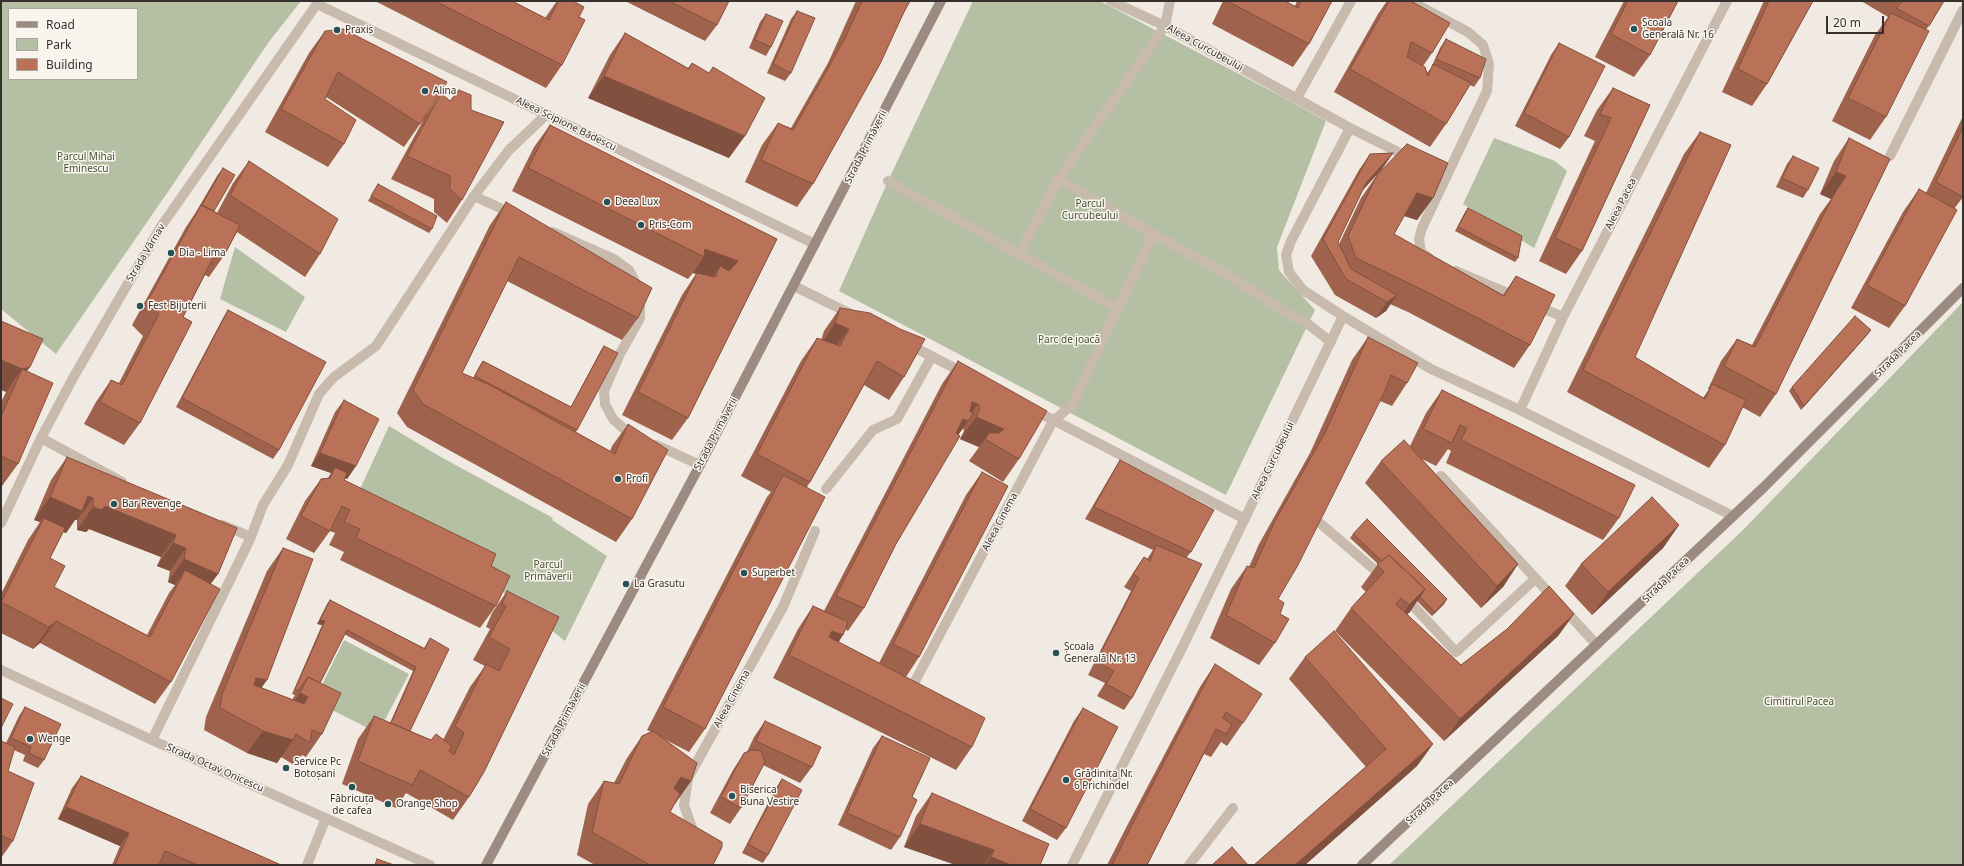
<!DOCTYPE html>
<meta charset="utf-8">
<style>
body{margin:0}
#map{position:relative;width:1964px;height:866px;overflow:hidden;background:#f1eae2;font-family:"Noto Sans",sans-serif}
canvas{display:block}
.frame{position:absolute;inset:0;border:2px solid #38302c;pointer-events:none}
.legend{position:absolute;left:8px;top:8px;width:130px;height:72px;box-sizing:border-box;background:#f9f4ee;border:1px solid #aca6a0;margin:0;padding:5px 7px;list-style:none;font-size:12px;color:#38302c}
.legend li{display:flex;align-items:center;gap:8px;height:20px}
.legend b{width:20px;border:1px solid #aca6a0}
.scale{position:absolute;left:1826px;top:16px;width:58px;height:18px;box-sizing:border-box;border:2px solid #38302c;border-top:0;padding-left:5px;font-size:12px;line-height:14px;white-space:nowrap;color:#38302c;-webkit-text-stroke:3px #f9f4ee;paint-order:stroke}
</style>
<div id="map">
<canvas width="1964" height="866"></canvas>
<div class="frame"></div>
<ul class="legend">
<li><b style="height:5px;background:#9c8b80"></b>Road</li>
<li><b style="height:11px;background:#b5bfa3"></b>Park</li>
<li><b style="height:11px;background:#b97258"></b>Building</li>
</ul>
<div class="scale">20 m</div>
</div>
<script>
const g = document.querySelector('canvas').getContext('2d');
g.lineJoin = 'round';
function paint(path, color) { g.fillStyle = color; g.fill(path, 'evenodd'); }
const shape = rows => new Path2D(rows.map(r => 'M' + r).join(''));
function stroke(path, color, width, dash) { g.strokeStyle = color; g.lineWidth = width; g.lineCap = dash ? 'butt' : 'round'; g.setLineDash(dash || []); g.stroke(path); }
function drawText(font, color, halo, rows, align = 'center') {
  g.font = font + ' "Noto Sans",sans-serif'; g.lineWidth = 3; g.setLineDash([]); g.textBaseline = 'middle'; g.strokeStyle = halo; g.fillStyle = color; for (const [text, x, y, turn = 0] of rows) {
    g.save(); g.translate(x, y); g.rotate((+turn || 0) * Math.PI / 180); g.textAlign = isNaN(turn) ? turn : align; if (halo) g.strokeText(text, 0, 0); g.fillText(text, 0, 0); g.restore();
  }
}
paint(shape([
 [1,1,301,1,268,43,174,183,56,354,1,309],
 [9,9,137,9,137,79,9,79],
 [973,1,1100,1,1281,96,1326,121,1277,247,1279,270,1315,310,1226,495,839,291,888,181],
 [1494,138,1555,161,1567,171,1534,248,1463,204],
 [235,247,305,297,286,332,220,299],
 [1963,302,1963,865,1389,865,1743,530],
 [389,426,439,456,553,518,552,520,607,556,565,641,490,582,356,498],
 [344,640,409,674,378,733,314,701]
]), '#b5bfa3');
stroke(shape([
 [1059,179,1153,234,1213,266,1297,319,1304,321,1331,342],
 [888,181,1117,308],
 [1019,253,1059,179,1165,26],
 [1053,421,1072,405,1153,234]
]), '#c8bbae', 10);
stroke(shape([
 [1410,1,1468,32,1483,45,1489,64,1487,91,1422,228,1419,239,1421,252,1429,258],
 [1727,1,1563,317,1520,410,1733,516],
 [317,4,815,244],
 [1165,26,1170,1],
 [1297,98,1351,1],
 [1350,128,1410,158],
 [1890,156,1963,10],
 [474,196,513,214],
 [553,232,614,259,629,270,638,287,640,302,640,318,620,354,604,391,605,404,613,419,625,430,634,435],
 [1456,271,1517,297],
 [794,286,851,314],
 [1535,305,1563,317],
 [1343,316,1431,369,1520,410],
 [908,344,964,373],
 [1032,409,1245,519],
 [41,438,122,482],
 [656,445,700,465],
 [1441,476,1597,645],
 [826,489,873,430,897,419,932,356],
 [1,523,41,438,73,378,162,225,319,1],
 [1321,524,1383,577],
 [223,525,251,537],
 [1404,596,1456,652,1535,579],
 [913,685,1053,421],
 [152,740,251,537,263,505,288,465,319,394,334,377,376,346,474,196,509,150,547,114],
 [695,836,684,805,688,778,783,607,815,531],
 [307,865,326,818],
 [1072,865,1184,644,1343,316,1303,290,1289,272,1286,255,1291,241,1350,128,1165,26,1111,1],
 [1189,865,1233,808]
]), '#c8bbae', 10);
stroke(shape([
 [1,670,152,740,430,865]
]), '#c8bbae', 10);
stroke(shape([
 [486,865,700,465,941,1],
 [1362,865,1764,487,1963,288]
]), '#9c8b80', 10);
paint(shape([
 [375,1,512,1,545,18,557,1,573,1,579,17,562,65,546,88],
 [625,1,729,1,717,25,705,41],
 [856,1,910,1,813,184,797,207,745,182,762,145,778,123,791,128,828,63],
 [1223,1,1285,1,1295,6,1297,1,1332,1,1309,44,1293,67,1212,24],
 [1387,1,1411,1,1432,53,1423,66,1427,73,1431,68,1440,48,1446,39,1480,78,1474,87,1470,85,1446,124,1430,147,1334,92,1378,14],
 [1624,1,1678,1,1650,55,1634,77,1595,57],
 [1764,1,1813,1,1767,84,1752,106,1722,92],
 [1861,1,1944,1,1926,30,1886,117,1870,140,1832,121,1875,35,1888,17],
 [797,11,791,73,785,81,767,73,791,19],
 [766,14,771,47,766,56,749,48,760,22],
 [325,31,427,114,441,93,462,200,447,223,434,212,434,199,391,179,425,117,404,147,326,97,325,99,344,144,328,167,265,132,309,53],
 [625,33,688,68,692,63,729,158,588,98,610,55],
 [1559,43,1569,137,1560,149,1515,126,1551,55],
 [1613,88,1650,105,1582,251,1566,274,1539,261,1595,141,1584,136,1597,110],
 [1963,116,1963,197,1954,209,1905,306,1889,328,1851,308,1903,212,1919,189,1926,193],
 [550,125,777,239,688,418,672,440,622,415,682,295,696,274,693,273,688,279,512,191,534,147],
 [1700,132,1635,357,1703,398,1709,389,1708,389,1721,361,1737,339,1752,345,1820,214,1831,199,1820,194,1834,161,1849,138,1890,159,1776,394,1760,417,1742,407,1725,445,1709,468,1567,392,1684,154],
 [1393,153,1382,169,1362,190,1338,242,1339,244,1361,198,1377,175,1433,198,1417,220,1404,216,1394,234,1503,295,1516,276,1530,345,1514,368,1408,312,1390,304,1386,311,1376,318,1335,295,1311,256,1359,170,1370,154],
 [1793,156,1808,190,1803,198,1776,187,1787,164],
 [249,161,320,254,305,277,237,232,225,254,209,277,205,275,183,317,140,423,124,445,84,424,96,402,111,380,119,383,143,336,132,325,186,227,196,212,217,176,223,168,214,211,217,213,233,183],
 [378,184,432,229,429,233,368,201],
 [506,202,638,318,622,340,507,281,462,373,473,378,480,365,483,361,571,407,601,350,604,346,577,430,576,432,610,451,612,446,628,424,632,519,616,542,407,427,397,413,490,225],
 [1468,208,1518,258,1515,262,1455,231,1465,212],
 [840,308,904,377,889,400,864,385,810,482,807,487,705,729,689,752,664,739,691,781,675,803,670,812,713,865,595,865,577,855,588,804,604,781,614,783,627,758,642,736,651,732,647,730,767,497,771,492,741,476,801,361,817,338,821,340,824,331],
 [228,310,279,450,273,459,176,407,223,318],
 [1,321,26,371,18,464,2,486,1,486,1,402,6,392],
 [1868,334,1801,410,1789,391,1792,387],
 [1368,337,1407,383,1392,406,1380,401,1278,599,1280,614,1275,643,1259,665,1210,638,1231,589,1247,566,1249,567,1259,544,1310,453,1352,360],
 [958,361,1019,459,1003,482,969,461,979,447,960,439,964,431,963,428,958,435,896,544,864,608,848,631,845,629,839,642,879,663,966,495,982,472,919,657,906,677,972,747,956,770,773,678,798,629,813,606,824,611,942,384],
 [1442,390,1619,518,1603,540,1446,463,1451,451,1448,449,1436,466,1422,459,1518,564,1503,587,1481,608,1365,483,1381,461,1410,446,1426,413],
 [344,400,356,466,347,479,345,478,344,480,491,566,496,606,480,628,340,560,344,552,329,545,335,533,330,531,314,553,286,539,305,501,321,479,328,478,331,473,311,466,335,412],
 [67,457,237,528,218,574,210,584,171,682,155,704,40,643,33,649,1,633,1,594,28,540,40,522,34,520,51,480],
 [75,520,77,520,77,530,86,532,89,529,161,557,157,566,170,571,168,582,175,585,169,593,147,635,54,587,50,558,63,532,66,533],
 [1120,460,1191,552,1186,558,1132,698,1124,710,1097,696,1105,683,1088,675,1131,591,1124,587,1135,570,1144,557,1147,559,1153,550,1085,519,1112,473],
 [1679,525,1663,548,1592,615,1565,586,1581,564],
 [1353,534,1447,599,1444,604,1432,616,1417,601,1410,612,1407,614,1461,665,1574,614,1558,636,1444,741,1335,631,1351,608,1366,592,1361,587,1378,564,1350,538],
 [283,548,262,688,292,700,295,695,292,694,322,625,317,624,327,604,330,600,424,648,430,638,410,731,431,740,443,740,470,687,485,666,473,660,490,629,486,627,492,613,507,591,559,617,469,797,453,820,406,793,396,808,342,784,358,739,374,716,390,723,413,671,344,634,320,683,322,734,306,757,302,755,294,765,281,757,277,763,247,753,204,730,206,717,267,571],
 [1305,657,1433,744,1417,766,1305,865,1254,865,1366,767,1289,679],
 [1215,664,1243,723,1227,746,1221,742,1211,757,1204,754,1147,865,1107,865,1129,822,1200,687],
 [25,707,44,760,38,768,23,761,25,755,14,750,8,771,13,841,1,858,1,741,6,743,19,716],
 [1083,708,1066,828,1057,840,1022,821,1074,721],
 [765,721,812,767,800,783,763,765,741,808,730,824,710,813,733,770,744,753,747,752,754,737],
 [882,736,912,797,900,837,891,850,838,825,873,748],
 [81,776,281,865,112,865,120,846,58,819,72,788],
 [782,779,768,855,763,863,742,853,776,788],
 [932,793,1040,865,956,865,904,847,916,816]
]), '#9f624c');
paint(shape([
 [604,76,745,136,729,158,588,98],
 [1393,153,1382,169,1355,199,1366,183],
 [1836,172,1846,176,1831,199,1820,194],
 [1417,193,1433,198,1417,220,1401,215],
 [705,249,738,261,722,283,715,277,720,266,711,279,693,273,704,257],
 [1397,295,1386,311,1376,318,1387,302],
 [835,323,849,329,833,351,820,346],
 [1871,330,1868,334,1801,410,1804,406],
 [1,360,22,369,6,392,1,390],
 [30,367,14,389,22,369],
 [972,402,978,404,966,420,968,421,952,444,947,442],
 [976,417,1004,429,993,444,985,439,979,447,960,439],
 [320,453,356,466,347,479,332,473,335,467,331,473,311,466],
 [88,496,93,498,77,520,75,520,66,533,41,523,44,518,40,522,34,520,50,497],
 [105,506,176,535,161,557,89,529,86,532,77,530,93,507],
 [1679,525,1663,548,1592,615,1608,592],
 [173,543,186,548,170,571,157,566],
 [184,559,218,574,202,596,185,570,175,585,168,582],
 [1518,564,1503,587,1481,608,1497,586],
 [1425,589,1410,612,1393,627,1409,605],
 [1447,599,1444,604,1432,616,1435,612],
 [1574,614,1558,636,1444,741,1460,719],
 [320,620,325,621,322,625,317,624],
 [56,621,40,643,33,649,49,627],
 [832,631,843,635,828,658,816,653],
 [256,678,267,680,251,703,240,700],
 [300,693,308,697,293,719,284,716],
 [263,731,293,740,277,763,247,753],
 [1433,744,1417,766,1305,865,1295,865],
 [681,777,691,781,675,804,665,800],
 [66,807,129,833,120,846,58,819],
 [920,824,994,850,984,865,956,865,904,847],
 [991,857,1009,864,1008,865,985,865]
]), '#82503e');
const building = shape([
 [435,1,512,1,549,20,558,1,573,1,584,7,579,17,585,20,562,65,435,1],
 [669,1,729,1,717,25,669,1],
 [862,1,910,1,904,12,880,64,813,184,761,160,778,123,793,130,844,40,862,1],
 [1227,1,1285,1,1298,8,1301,1,1332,1,1309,44,1227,1],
 [1389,1,1411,1,1450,23,1432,53,1411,42,1407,57,1425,67,1428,76,1433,64,1471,83,1446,124,1350,69,1389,1],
 [1628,1,1678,1,1650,55,1611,34,1628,1],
 [1769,1,1813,1,1767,84,1738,69,1769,1],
 [1903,1,1944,1,1929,26,1896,8,1903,1],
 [797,11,815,18,791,73,773,64,797,11],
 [1891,13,1929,31,1886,117,1848,98,1891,13],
 [766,14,783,21,771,47,755,40,766,14],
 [343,29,447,82,420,124,338,72,325,99,356,120,344,144,281,109,325,31,343,29],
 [625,33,689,69,692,63,709,73,713,67,765,98,745,136,604,76,625,33],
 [1446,39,1486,59,1480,78,1436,59,1446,39],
 [1559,43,1605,66,1569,137,1524,113,1559,43],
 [1613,88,1650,105,1582,251,1555,238,1611,118,1600,114,1613,88],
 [459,90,471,95,471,110,504,122,462,200,450,189,450,176,407,156,441,93,450,101,459,90],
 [550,125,777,239,688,418,638,392,697,273,715,277,720,266,729,271,738,261,705,249,704,257,528,168,550,125],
 [1963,127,1963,197,1936,182,1963,127],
 [1700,132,1731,145,1635,357,1705,399,1712,384,1746,400,1725,445,1583,370,1700,132],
 [1849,138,1890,159,1776,394,1724,366,1737,339,1755,347,1836,191,1846,176,1836,172,1849,138],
 [1407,144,1448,163,1433,198,1417,193,1394,234,1504,296,1516,276,1555,295,1530,345,1423,290,1356,258,1348,236,1377,175,1407,144],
 [1393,153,1366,183,1338,242,1351,269,1397,295,1387,302,1346,279,1323,239,1370,154,1393,153],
 [1793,156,1819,168,1808,190,1782,178,1793,156],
 [249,161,338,219,320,254,230,195,249,161],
 [223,168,235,175,214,211,202,205,223,168],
 [378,184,437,216,432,229,371,196,378,184],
 [1919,189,1957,210,1905,306,1867,285,1919,189],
 [506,202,652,288,638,318,519,257,462,373,490,385,615,454,628,424,668,450,632,519,423,404,413,390,506,202],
 [201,205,240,225,225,254,217,250,183,317,192,322,140,423,100,402,111,380,122,385,159,314,147,302,201,205],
 [1468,208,1522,236,1518,258,1458,227,1468,208],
 [840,308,870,313,900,329,925,339,904,377,877,361,810,482,757,454,817,338,840,346,849,329,835,323,840,308],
 [228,310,326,362,279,450,182,398,228,310],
 [1855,316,1871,330,1804,406,1792,387,1855,316],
 [1,321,43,339,30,367,22,369,1,360,1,321],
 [1368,337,1418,363,1407,383,1391,375,1385,391,1298,565,1278,599,1284,603,1280,614,1289,619,1275,643,1226,615,1247,566,1254,568,1275,521,1326,431,1368,337],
 [604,346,618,353,577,430,475,376,483,361,571,407,604,346],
 [958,361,1047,411,1019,459,985,439,989,433,999,433,1004,429,976,417,980,408,978,404,972,402,970,411,973,414,968,421,963,419,956,433,960,436,896,544,864,608,836,596,958,361],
 [22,369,53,383,18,464,1,456,1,416,22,369],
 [1442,390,1635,485,1619,518,1461,440,1467,428,1460,425,1452,443,1423,429,1442,390],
 [344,400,379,419,356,466,320,453,344,400],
 [1404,440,1518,564,1497,586,1381,461,1404,440],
 [67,457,237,528,218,574,184,559,186,548,173,543,176,535,105,506,102,510,93,507,93,498,88,496,82,511,50,497,67,457],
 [1120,460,1214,510,1191,552,1094,507,1120,460],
 [335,467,347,473,344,480,496,554,491,566,510,576,496,606,356,538,360,529,344,522,350,510,342,506,330,531,301,516,321,479,330,478,335,467],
 [982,472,1008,486,919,657,893,644,982,472],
 [783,475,825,497,705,729,663,707,783,475],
 [1652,497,1679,525,1608,592,1581,564,1652,497],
 [44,518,65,528,50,558,65,566,54,587,150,637,185,570,220,589,171,682,56,621,49,627,1,602,44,518],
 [1367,519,1447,599,1435,612,1420,597,1425,589,1389,555,1382,561,1353,534,1367,519],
 [1156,545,1202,564,1132,698,1106,684,1114,671,1096,662,1139,578,1133,574,1144,557,1150,561,1156,545],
 [283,548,313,559,267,680,256,678,254,685,304,704,308,697,300,693,308,677,341,693,322,734,312,730,310,743,296,734,293,740,263,731,220,708,222,694,283,548],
 [1389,555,1425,589,1409,605,1401,598,1396,604,1461,665,1507,629,1549,586,1574,614,1460,719,1351,608,1384,572,1377,564,1389,555],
 [507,591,559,617,484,772,469,797,420,770,412,785,358,761,374,716,431,740,436,734,452,746,449,751,454,755,464,733,455,726,486,664,499,671,510,649,489,637,506,606,502,604,507,591],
 [330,600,425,649,430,638,449,649,410,731,391,723,416,667,347,630,320,683,308,677,298,691,295,689,325,621,320,620,330,600],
 [813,606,848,622,843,635,832,631,829,637,985,718,972,747,789,655,813,606],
 [1334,631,1433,744,1295,865,1254,865,1386,749,1305,657,1334,631],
 [1215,664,1262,694,1243,723,1226,712,1223,718,1232,725,1226,734,1216,729,1147,865,1112,865,1145,799,1215,664],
 [1,698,13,704,1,728,1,698],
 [25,707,61,724,44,760,29,753,31,747,11,738,25,707],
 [1083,708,1118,727,1066,828,1030,809,1083,708],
 [765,721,821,747,812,767,756,741,765,721],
 [653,731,697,763,691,781,681,777,674,788,680,794,670,812,722,842,722,847,713,865,650,865,592,832,604,781,619,784,642,736,653,731],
 [882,736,930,758,912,797,917,800,900,837,847,813,882,736],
 [1,741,15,747,8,771,34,783,13,841,1,835,1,741],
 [752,750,761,751,765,762,741,808,721,797,744,753,752,750],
 [81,776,281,865,198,865,165,851,159,865,115,865,129,833,66,807,81,776],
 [782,779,802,790,768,855,748,844,782,779],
 [932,793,1049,844,1040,865,1009,865,1009,864,991,857,994,850,920,824,932,793],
 [1232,847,1248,865,1212,865,1232,847],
 [377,859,394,865,375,865,377,859]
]);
paint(building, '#b97258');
stroke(building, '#82503e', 1);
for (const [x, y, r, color] of [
 [1634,29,4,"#265155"],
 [337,30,4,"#265155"],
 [425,91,4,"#265155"],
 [607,202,4,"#265155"],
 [641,225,4,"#265155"],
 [171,253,4,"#265155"],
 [140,306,4,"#265155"],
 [618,479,4,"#265155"],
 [114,504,4,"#265155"],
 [744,573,4,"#265155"],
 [626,584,4,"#265155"],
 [1056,653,4,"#265155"],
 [30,739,4,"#265155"],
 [286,768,4,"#265155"],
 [1066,780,4,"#265155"],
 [352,787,4,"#265155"],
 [732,796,4,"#265155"],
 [388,804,4,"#265155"]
]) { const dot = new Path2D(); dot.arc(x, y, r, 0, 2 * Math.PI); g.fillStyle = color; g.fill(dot); stroke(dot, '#f9f4ee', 1.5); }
drawText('10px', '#38302c', '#f9f4ee', [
 ["Școala",1642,23],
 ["Generală Nr. 16",1642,35],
 ["Praxis",345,30],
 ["Alina",433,91],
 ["Deea Lux",615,202],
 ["Pris-Com",649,225],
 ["Dia - Lima",179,253],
 ["Fest Bijuterii",148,306],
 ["Profi",626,479],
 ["Bar Revenge",122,504],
 ["Superbet",752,573],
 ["La Grasutu",634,584],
 ["Școala",1064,647],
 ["Generală Nr. 13",1064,659],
 ["Wenge",38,739],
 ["Service Pc",294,762],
 ["Botoșani",294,774],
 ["Grădinița Nr.",1074,774],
 ["6 Prichindel",1074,786],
 ["Biserica",740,790],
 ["Buna Vestire",740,802],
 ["Făbricuța",352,799,"center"],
 ["de cafea",352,811,"center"],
 ["Orange Shop",396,804]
], 'left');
drawText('10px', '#38302c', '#f9f4ee', [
 ["Aleea Curcubeului",1205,48,29],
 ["Aleea Scipione Bădescu",566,124,26],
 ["Strada Primăverii",866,147,-63],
 ["Aleea Pacea",1621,204,-63],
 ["Strada Vârnav",146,253,-59],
 ["Strada Pacea",1898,354,-45],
 ["Strada Primăverii",716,434,-62],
 ["Aleea Curcubeului",1273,461,-64],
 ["Aleea Cinema",1000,522,-62],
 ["Strada Pacea",1666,580,-44],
 ["Aleea Cinema",732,699,-61],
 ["Strada Primăverii",564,720,-62],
 ["Strada Octav Onicescu",215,768,24],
 ["Strada Pacea",1430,802,-43]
]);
drawText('10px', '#465332', '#f9f4ee', [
 ["Parcul Mihai",86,157],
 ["Eminescu",86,169],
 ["Parcul",1090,204],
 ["Curcubeului",1090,216],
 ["Parc de joacă",1069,340],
 ["Parcul",548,565],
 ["Primăverii",548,577],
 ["Cimitirul Pacea",1799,702]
]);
</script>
